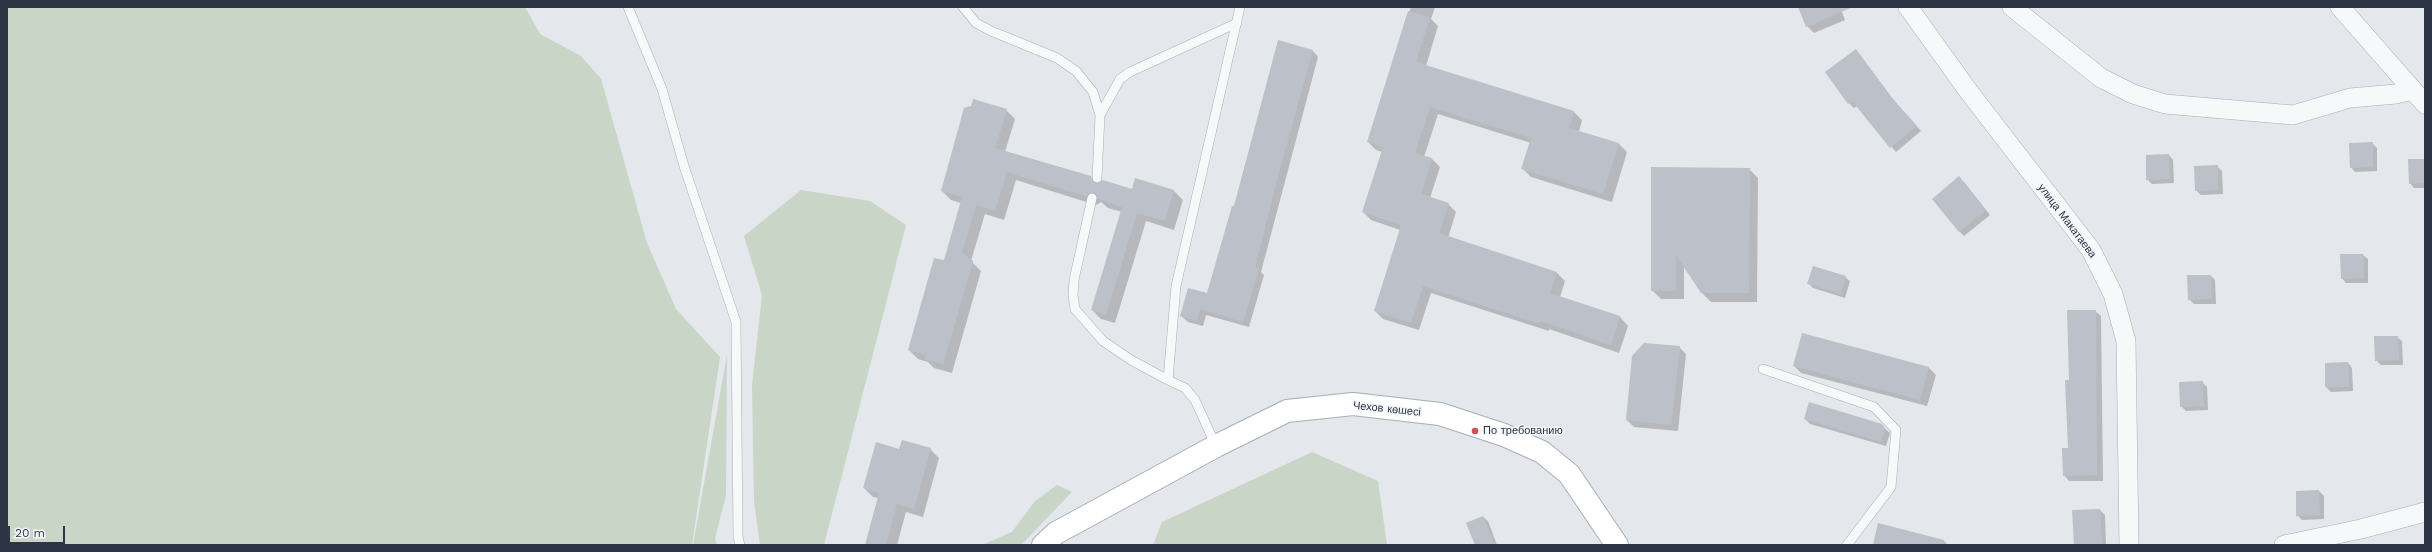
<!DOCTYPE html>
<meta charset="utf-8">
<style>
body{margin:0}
#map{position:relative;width:2432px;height:552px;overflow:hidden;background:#e4e7eb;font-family:"Work Sans",sans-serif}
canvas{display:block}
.frame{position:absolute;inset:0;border:8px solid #2d3443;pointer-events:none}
.scale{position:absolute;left:8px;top:526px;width:57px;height:18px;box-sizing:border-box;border:2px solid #2d3443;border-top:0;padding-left:5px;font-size:12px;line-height:14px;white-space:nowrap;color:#2d3443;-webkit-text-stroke:3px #f4f6f9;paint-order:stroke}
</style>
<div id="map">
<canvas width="2432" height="552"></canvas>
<div class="frame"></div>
<div class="scale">20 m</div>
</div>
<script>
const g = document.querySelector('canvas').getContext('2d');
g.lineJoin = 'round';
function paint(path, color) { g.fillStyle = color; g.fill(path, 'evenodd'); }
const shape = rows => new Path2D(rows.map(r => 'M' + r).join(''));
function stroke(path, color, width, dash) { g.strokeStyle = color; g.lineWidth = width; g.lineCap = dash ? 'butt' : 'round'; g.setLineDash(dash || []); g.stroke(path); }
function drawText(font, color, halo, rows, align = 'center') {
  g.font = font + ' "Work Sans",sans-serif'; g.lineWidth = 3; g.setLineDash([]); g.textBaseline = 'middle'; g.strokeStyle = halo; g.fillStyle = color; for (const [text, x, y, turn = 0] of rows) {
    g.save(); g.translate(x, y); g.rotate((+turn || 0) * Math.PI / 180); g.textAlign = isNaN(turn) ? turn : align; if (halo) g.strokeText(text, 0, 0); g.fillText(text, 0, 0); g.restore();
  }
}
paint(shape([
 [7,7,525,7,540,34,581,56,601,79,647,243,676,309,720,357,692,545,7,545],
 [801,190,870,201,906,225,824,545,760,545,754,501,752,385,762,295,744,236],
 [727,355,726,495,715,538,717,545,693,545],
 [1312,452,1378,481,1387,545,1153,545,1162,522],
 [1057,485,1072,492,1021,545,982,545,1012,532,1035,501]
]), '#c9d5c6');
paint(shape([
 [1411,7,1435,7,1431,19,1438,26,1426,66,1574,112,1582,120,1579,132,1619,144,1627,152,1612,202,1531,177,1523,169,1531,143,1438,114,1424,157,1432,159,1440,167,1430,198,1448,204,1456,212,1448,238,1557,273,1565,281,1560,297,1620,317,1628,326,1619,353,1549,329,1549,331,1431,293,1419,330,1383,319,1375,311,1400,230,1371,220,1363,212,1382,152,1376,150,1368,142],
 [1799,7,1840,7,1845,20,1814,33,1807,26],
 [1312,50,1318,57,1261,272,1264,275,1249,327,1206,315,1203,326,1188,322,1181,316,1208,294],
 [1860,55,1896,103,1921,131,1896,152,1857,106,1854,108,1849,103],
 [1006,110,1015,119,1005,152,1091,177,1098,184,1132,190,1136,179,1174,191,1183,200,1174,230,1146,221,1115,323,1101,319,1092,310,1122,212,1108,208,1101,202,1096,205,1016,180,1004,220,985,214,971,261,981,271,952,373,934,368,928,362,918,359,909,350,945,262,961,203,951,200,942,191],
 [2372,143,2377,148,2377,171,2355,172,2351,167],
 [2169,155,2173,160,2174,183,2152,184,2147,179],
 [2425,160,2425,188,2414,188,2410,183],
 [2217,166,2222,171,2223,194,2201,195,2196,190],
 [1652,168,1749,169,1758,178,1757,302,1711,302,1702,293,1684,267,1684,299,1661,299,1652,290],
 [1964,182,1990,215,1964,236,1959,231],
 [2363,255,2368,259,2368,283,2346,283,2342,278],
 [2211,276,2215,280,2216,304,2194,304,2189,299],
 [1845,277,1850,281,1845,298,1813,288,1809,284],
 [2095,311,2101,316,2103,481,2069,481,2064,475,2069,449,2070,380],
 [2397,337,2402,341,2403,365,2381,365,2376,360],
 [1679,347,1686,354,1678,431,1634,427,1627,420],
 [2348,363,2352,368,2353,391,2331,392,2326,387],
 [1794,366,1929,368,1936,375,1927,406,1801,373],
 [2202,382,2207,387,2208,410,2186,411,2181,406],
 [1805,419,1881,425,1890,433,1886,446,1810,424],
 [930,449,939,458,923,517,906,512,897,545,866,545,879,498,873,497,864,488,900,450],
 [2319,491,2324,496,2324,519,2302,520,2297,515],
 [2100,510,2105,515,2106,545,2075,545],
 [1483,517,1488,521,1497,545,1476,545],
 [1944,541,1948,545,1874,545]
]), '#0003');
paint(shape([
 [1798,7,1853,7,1806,27],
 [1408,11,1430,17,1416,62,1574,111,1569,128,1619,143,1603,194,1521,169,1531,138,1430,107,1415,153,1432,158,1421,194,1449,203,1439,233,1557,272,1550,293,1620,316,1611,345,1541,321,1540,324,1423,286,1411,323,1374,311,1401,225,1362,212,1383,147,1367,142],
 [1278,40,1313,50,1278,176,1255,267,1259,268,1243,322,1200,309,1197,321,1180,316,1188,288,1207,293,1232,206,1234,206],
 [1856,49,1891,97,1917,126,1890,148,1852,101,1848,104,1825,72],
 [973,99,1007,109,995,148,1091,176,1092,181,1096,184,1103,180,1132,189,1135,178,1174,190,1165,221,1137,213,1106,315,1091,310,1122,207,1098,199,1094,192,1086,196,1007,172,995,211,976,205,962,253,973,261,943,364,924,359,926,355,908,350,934,258,944,260,962,197,941,191,964,108,971,106],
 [2373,142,2373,167,2350,168,2349,143],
 [2169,154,2170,179,2146,180,2146,155],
 [2408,159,2425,159,2425,183,2409,184],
 [2218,165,2218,190,2195,191,2194,166],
 [1651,167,1750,168,1749,293,1701,293,1676,255,1676,291,1651,291],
 [1959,176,1986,210,1959,232,1932,199],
 [2340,254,2363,254,2364,278,2341,279],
 [1813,266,1846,276,1841,294,1807,284],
 [2187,275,2211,275,2212,299,2188,300],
 [2067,310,2096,310,2097,475,2063,476,2062,448,2068,448,2065,380,2069,380],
 [1802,333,1929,367,1920,400,1793,366],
 [2374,336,2398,336,2399,360,2375,361],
 [1644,343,1680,346,1671,425,1626,420,1632,356],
 [2348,362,2349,387,2325,387,2325,363],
 [2203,381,2204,406,2180,407,2179,382],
 [1809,402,1882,424,1885,428,1881,442,1804,419],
 [902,440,931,448,914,509,897,504,886,545,865,545,879,493,863,488,876,442,899,449],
 [2319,490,2320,515,2296,516,2296,491],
 [2100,509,2102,544,2074,545,2072,510],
 [1483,516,1495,545,1475,545,1466,523],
 [1878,523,1944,540,1943,545,1873,545]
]), '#bcc0c8');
const service = shape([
 [628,7,662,89,684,166,736,322,738,537,740,545],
 [963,7,976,23,993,32],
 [996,33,1057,58,1076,71,1093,92,1100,115,1097,178],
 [1100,115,1120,79,1130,72,1237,23],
 [1092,198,1074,280,1073,295,1075,309,1103,341,1131,360,1168,380],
 [1763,369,1874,407,1896,430,1891,487,1847,545],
 [1216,446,1195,400,1185,388,1168,380,1176,286,1240,7]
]);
const minor = shape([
 [1908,7,1969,92,2091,250,2113,294,2126,341,2129,545],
 [2012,7,2101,78,2133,94,2165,104,2293,115,2350,98,2396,94,2412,90],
 [2340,7,2425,104],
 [2284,545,2361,529,2425,512]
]);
const secondary = shape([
 [1043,545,1056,533,1216,446,1287,411,1353,404,1440,414,1504,435,1542,452,1569,474,1617,545]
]);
stroke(service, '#a9aeb5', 10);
stroke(minor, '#a9aeb5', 20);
stroke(secondary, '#a9aeb5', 24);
stroke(service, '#f7f8fa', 9);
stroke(minor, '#f7f8fa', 19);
stroke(secondary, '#fff', 22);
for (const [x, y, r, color] of [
 [1475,431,4,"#c7535f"]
]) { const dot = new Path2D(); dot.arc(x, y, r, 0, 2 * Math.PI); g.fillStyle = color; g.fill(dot); stroke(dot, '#f4f6f9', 1.5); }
drawText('11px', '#2d3443', '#f4f6f9', [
 ["улица Макатаева",2067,221,53],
 ["Чехов көшесі",1387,409,6]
]);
drawText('11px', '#2d3443', '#f4f6f9', [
 ["По требованию",1483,431]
], 'left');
</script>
